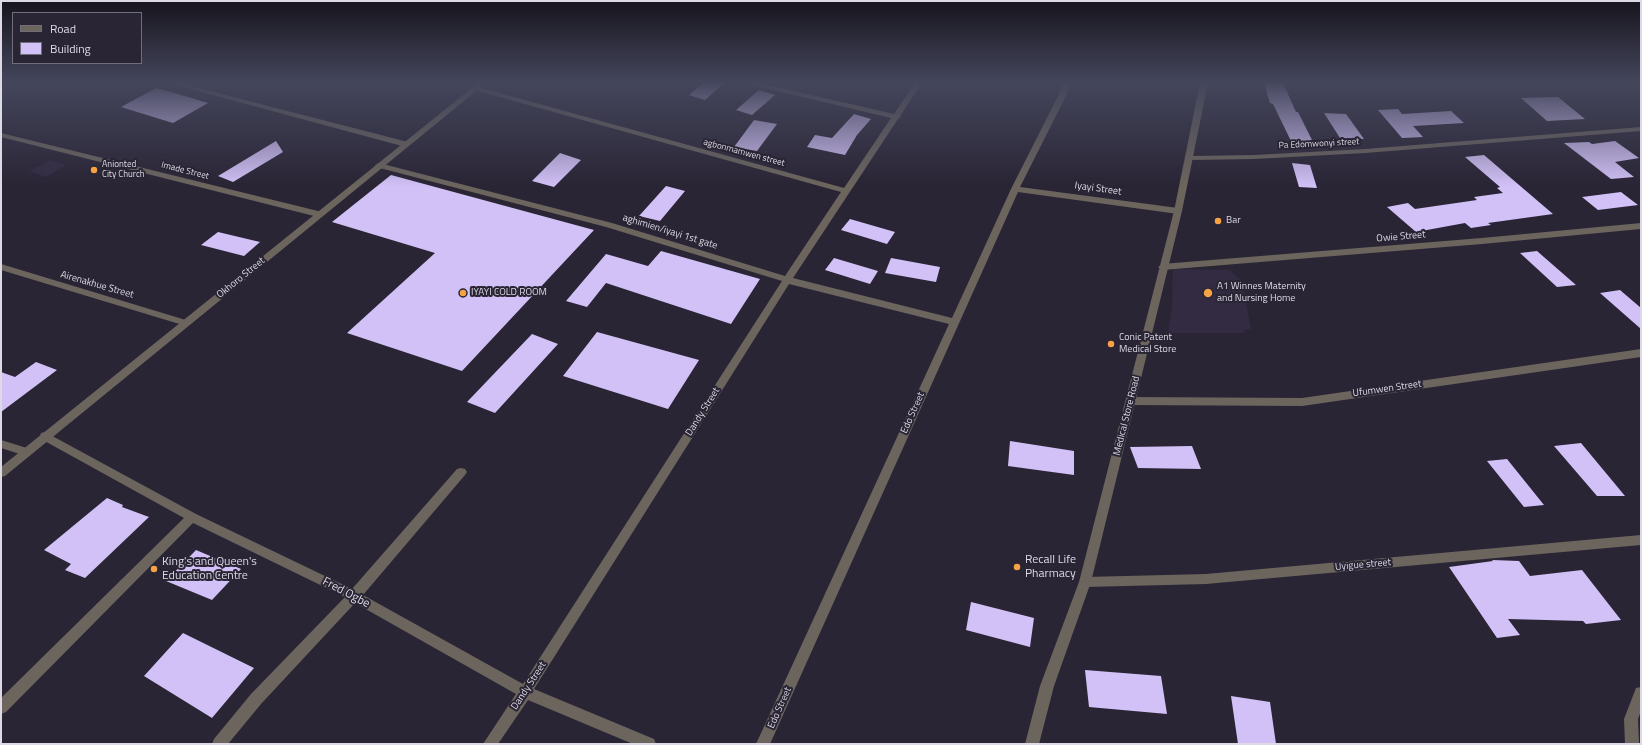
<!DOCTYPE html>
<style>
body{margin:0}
#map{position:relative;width:1642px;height:745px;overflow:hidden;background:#2a2535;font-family:"Titillium Web",sans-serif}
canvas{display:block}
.frame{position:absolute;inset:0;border:2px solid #dddae5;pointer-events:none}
.legend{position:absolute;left:12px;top:12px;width:130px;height:52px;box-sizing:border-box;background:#2a2535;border:1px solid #726d7b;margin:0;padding:5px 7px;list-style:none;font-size:12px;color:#dddae5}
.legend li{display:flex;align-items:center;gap:8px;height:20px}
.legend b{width:20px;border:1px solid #726d7b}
</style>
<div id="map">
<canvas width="1642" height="745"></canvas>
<div class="frame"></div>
<ul class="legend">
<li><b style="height:5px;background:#6c655e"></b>Road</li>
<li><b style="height:11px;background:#d2c1f7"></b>Building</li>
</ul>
</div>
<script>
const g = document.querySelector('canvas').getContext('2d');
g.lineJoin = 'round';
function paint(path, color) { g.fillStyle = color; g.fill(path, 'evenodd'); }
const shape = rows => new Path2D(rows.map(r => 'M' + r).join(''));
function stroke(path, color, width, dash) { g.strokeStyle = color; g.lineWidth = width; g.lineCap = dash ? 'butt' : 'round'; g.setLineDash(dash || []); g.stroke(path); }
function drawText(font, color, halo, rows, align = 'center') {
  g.font = font + ' "Titillium Web",sans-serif'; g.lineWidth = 4; g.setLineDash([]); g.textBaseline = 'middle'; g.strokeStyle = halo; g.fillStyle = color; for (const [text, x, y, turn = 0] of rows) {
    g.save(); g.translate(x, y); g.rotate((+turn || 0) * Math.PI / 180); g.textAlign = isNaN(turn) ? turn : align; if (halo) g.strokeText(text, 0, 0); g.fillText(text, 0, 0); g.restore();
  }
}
paint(shape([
 [50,160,66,165,46,177,29,171],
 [1173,269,1230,270,1242,281,1251,329,1244,330,1245,333,1168,333,1172,306]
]), '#322b41');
paint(shape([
 [703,83,724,83,705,100,689,95],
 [1264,83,1283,83,1296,112,1298,112,1313,142,1291,141,1273,104,1270,103],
 [156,88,171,92,208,103,173,123,121,107],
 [759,90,775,95,752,115,736,110],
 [1558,97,1585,119,1547,121,1521,98],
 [1398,109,1402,114,1451,111,1464,123,1413,126,1423,137,1402,138,1378,110],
 [1324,113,1346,114,1364,139,1340,138],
 [854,114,871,119,857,135,845,155,807,147,815,135,832,138],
 [754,120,777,124,757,151,734,147],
 [276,141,283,152,233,182,218,176],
 [1615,141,1639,158,1615,162,1634,177,1611,179,1564,143,1589,142,1592,144],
 [560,153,581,160,554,187,532,181],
 [1484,155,1553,214,1488,223,1491,225,1471,228,1465,223,1416,232,1387,207,1408,203,1415,209,1477,200,1474,197,1503,193,1497,188,1500,187,1465,157],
 [1292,163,1310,165,1317,188,1299,187],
 [391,175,594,230,462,371,347,333,435,253,332,222],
 [666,186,685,191,660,221,639,216],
 [1621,192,1638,205,1598,210,1582,197],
 [850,219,895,232,887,244,841,230],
 [218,232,260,242,244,256,201,245],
 [661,251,760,279,731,324,606,283,587,307,566,301,606,254,648,266],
 [1537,251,1576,285,1557,287,1520,253],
 [834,258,878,271,870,284,825,270],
 [891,258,940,267,936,282,885,273],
 [1620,290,1641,308,1641,329,1600,293],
 [597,332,699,360,668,409,563,376],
 [532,334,558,344,495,413,467,402],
 [36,362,57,370,1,412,1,372,15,377],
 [1010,441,1074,451,1074,475,1008,466],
 [1581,443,1625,496,1597,496,1554,446],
 [1192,446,1201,469,1138,468,1130,447],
 [1507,459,1544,505,1524,507,1487,461],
 [107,498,123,505,122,507,149,517,85,578,65,570,71,564,44,550],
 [196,550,241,569,212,600,166,581],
 [1492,560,1519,561,1530,576,1582,570,1621,620,1586,624,1583,621,1508,619,1520,635,1497,638,1449,567,1493,561],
 [971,602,1034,618,1030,647,966,630],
 [183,633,254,668,212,718,144,676],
 [1085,670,1161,676,1167,714,1089,707],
 [1231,696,1270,702,1276,744,1238,744]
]), '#d2c1f7');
paint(shape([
 [168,83,179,83,408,142,409,144,405,146,402,146,168,83],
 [749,83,760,83,894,114,915,83,922,83,900,116,901,117,898,119,793,278,952,318,1011,189,1059,94,1063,83,1070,83,1067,94,1020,187,1178,208,1182,211,1178,214,1018,192,770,744,756,744,949,324,789,284,534,689,654,739,656,744,633,744,528,700,498,744,483,744,516,694,355,603,261,704,228,744,212,744,214,739,251,694,345,597,193,523,6,712,1,714,1,698,184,518,41,439,40,436,41,433,45,432,196,514,352,589,457,469,461,468,465,469,467,472,465,475,363,595,523,684,782,281,606,227,376,167,375,165,379,163,612,223,785,276,841,192,471,89,478,87,844,188,891,118,752,85,749,83],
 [1641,127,1641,131,1365,153,1254,159,1190,160,1186,158,1190,156,1254,155,1365,149,1641,127],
 [1,133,318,211,322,214,318,217,1,137,1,133],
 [1641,223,1641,229,1482,244,1162,270,1158,267,1162,264,1482,238,1641,223],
 [1,264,189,321,191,323,186,326,1,270,1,264],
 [1641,349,1641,357,1302,406,1131,405,1127,404,1126,401,1127,398,1131,397,1302,398,1641,349],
 [1,440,30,449,31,452,30,455,26,456,1,448,1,440],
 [1641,535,1641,545,1206,584,1085,587,1081,586,1079,582,1081,578,1085,577,1206,574,1641,535],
 [1641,687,1641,711,1638,719,1639,744,1625,744,1624,719,1636,688,1641,687]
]), '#6c655e');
paint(shape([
 [478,83,486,83,5,476,1,477,1,467,478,83],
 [1200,83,1208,83,1182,211,1091,582,1054,686,1039,744,1025,744,1040,686,1079,582,1174,211,1200,83]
]), '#6c655e');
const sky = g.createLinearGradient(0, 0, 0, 187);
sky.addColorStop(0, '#17141d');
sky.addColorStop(0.44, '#44465c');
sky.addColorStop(1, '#44465c00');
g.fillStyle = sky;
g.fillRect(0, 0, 1642, 187);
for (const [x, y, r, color] of [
 [94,170,4,"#f5a345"],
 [1218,221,4,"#f5a345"],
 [463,293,4,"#f5a345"],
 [1208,293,5,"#f5a345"],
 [1111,344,4,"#f5a345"],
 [1017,567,4,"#f5a345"],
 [154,569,4,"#f5a345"]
]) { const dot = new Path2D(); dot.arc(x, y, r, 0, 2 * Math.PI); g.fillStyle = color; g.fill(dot); stroke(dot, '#2a2535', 1.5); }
drawText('9px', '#dddae5', '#2a2535', [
 ["Pa Edomwonyi street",1319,144,-3],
 ["agbonmamwen street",744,153,15],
 ["Imade Street",185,171,14]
]);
drawText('9px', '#dddae5', '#2a2535', [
 ["Anionted",102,165],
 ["City Church",102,175]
], 'left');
drawText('10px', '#dddae5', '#2a2535', [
 ["Iyayi Street",1098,189,8],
 ["aghimien/iyayi 1st gate",670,232,17],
 ["Owie Street",1401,237,-5],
 ["Okhoro Street",241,278,-39],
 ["Airenakhue Street",97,285,16],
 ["Ufumwen Street",1387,389,-8],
 ["Dandy Street",703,412,-58],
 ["Edo Street",913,413,-66],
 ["Medical Store Road",1127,416,-76],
 ["Uyigue street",1363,565,-5],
 ["Dandy Street",529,686,-57],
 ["Edo Street",780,708,-66]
]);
drawText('10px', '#dddae5', '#2a2535', [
 ["Bar",1226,221],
 ["A1 Winnes Maternity",1217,287],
 ["and Nursing Home",1217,299],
 ["IYAYI COLD ROOM",471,293],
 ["Conic Patent",1119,338],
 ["Medical Store",1119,350]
], 'left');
drawText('12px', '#dddae5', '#2a2535', [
 ["Recall Life",1025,560],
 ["Pharmacy",1025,574],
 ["King's and Queen's",162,562],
 ["Education Centre",162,576]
], 'left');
drawText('12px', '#dddae5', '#2a2535', [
 ["Fred Ogbe",346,593,28]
]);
</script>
